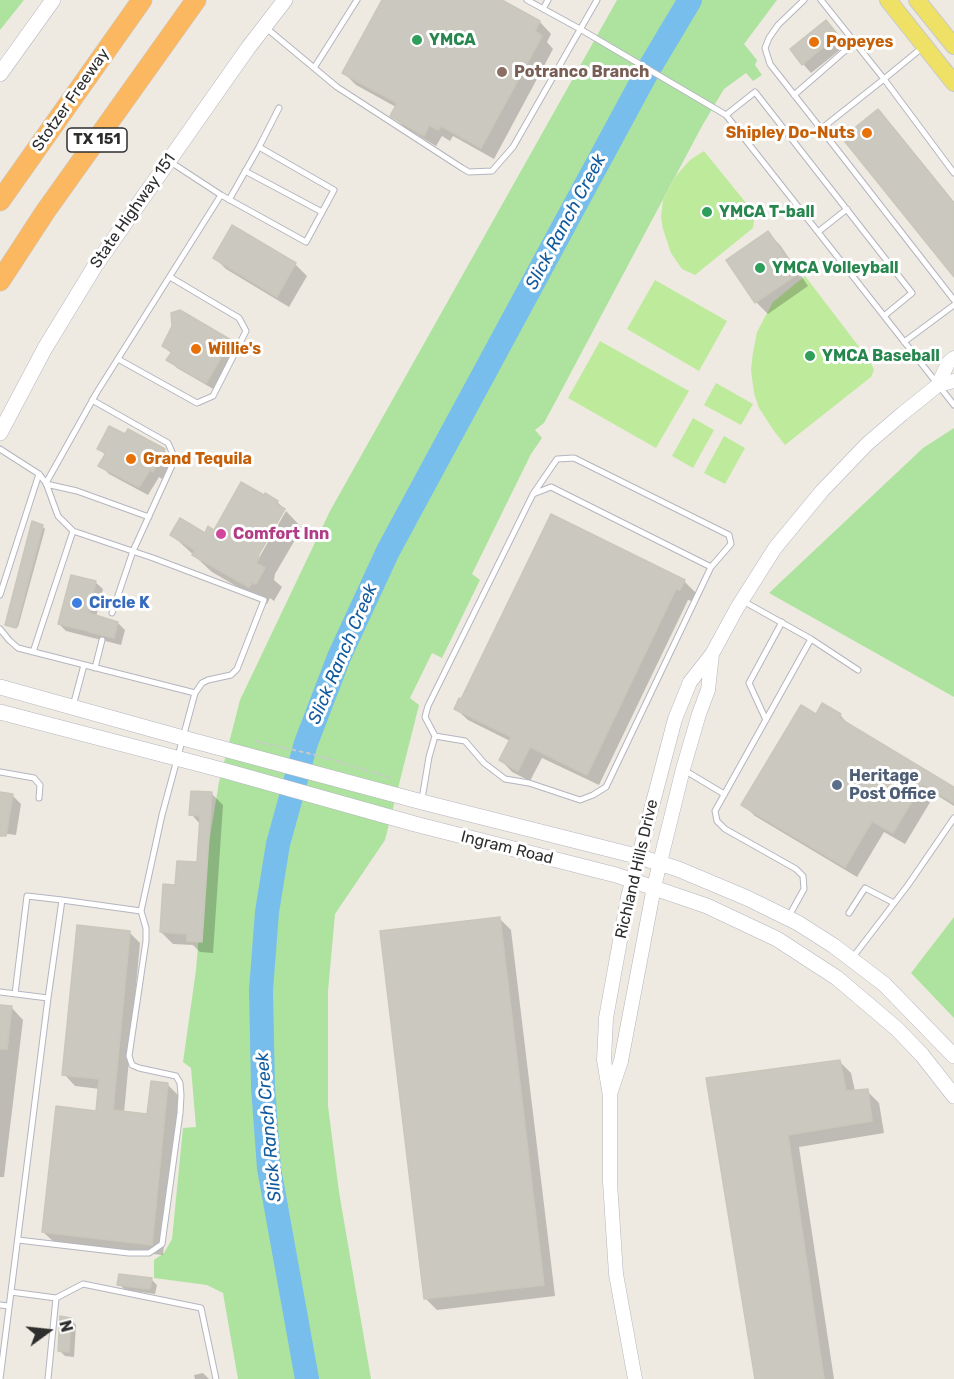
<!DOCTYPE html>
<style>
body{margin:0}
#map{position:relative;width:954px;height:1379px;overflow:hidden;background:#eeeae1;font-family:Rubik,sans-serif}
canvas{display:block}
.north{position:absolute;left:18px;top:1301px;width:60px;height:60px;-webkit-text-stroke:4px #fff;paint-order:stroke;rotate:75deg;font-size:16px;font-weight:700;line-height:24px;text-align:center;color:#2e2e2e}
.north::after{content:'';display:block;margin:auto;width:21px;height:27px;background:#2e2e2e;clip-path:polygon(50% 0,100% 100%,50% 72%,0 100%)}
</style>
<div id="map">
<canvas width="954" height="1379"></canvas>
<div class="north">N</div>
</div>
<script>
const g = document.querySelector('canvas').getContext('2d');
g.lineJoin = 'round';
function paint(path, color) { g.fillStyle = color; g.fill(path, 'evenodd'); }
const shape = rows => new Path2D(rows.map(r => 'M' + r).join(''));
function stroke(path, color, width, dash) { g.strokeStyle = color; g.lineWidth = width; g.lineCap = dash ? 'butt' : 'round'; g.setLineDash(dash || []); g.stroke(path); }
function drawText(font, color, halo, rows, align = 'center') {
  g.font = font + ' Rubik,sans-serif'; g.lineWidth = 6; g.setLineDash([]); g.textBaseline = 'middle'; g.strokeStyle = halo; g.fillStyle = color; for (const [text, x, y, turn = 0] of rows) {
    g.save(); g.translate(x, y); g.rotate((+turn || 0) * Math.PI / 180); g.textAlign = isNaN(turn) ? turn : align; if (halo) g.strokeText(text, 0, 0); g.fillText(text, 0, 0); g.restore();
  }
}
paint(shape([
 [0,0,24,0,0,30],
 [617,0,777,0,744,44,757,60,755,65,762,75,753,81,746,73,724,89,702,126,559,395,544,423,535,430,542,438,531,454,472,574,480,580,442,658,432,653,410,698,419,705,385,840,335,914,328,991,328,1106,339,1192,371,1379,238,1379,223,1293,207,1285,154,1278,154,1260,164,1253,172,1239,183,1128,196,1127,191,1068,183,1062,196,970,204,873,219,782,240,700,330,511],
 [954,428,954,697,769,593,923,448],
 [954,917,954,1018,911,973]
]), '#ade39f');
paint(shape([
 [704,151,755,214,753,228,695,275,682,269,671,253,663,229,661,217,663,200,675,177,690,160],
 [805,276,870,361,874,370,871,377,785,445,774,431,759,408,754,393,751,370,753,352,757,332,773,302],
 [655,280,727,321,699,371,627,329],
 [600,341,689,391,656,448,568,398],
 [716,383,753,404,741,425,704,405],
 [693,418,714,430,693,468,672,456],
 [724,436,745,448,725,484,704,473]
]), '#beea9c');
paint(shape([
 [384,0,499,0,540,22,551,34,547,42,553,49,494,159,453,136,450,141,442,136,436,146,404,127,392,115,396,107,356,85,344,73],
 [834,31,846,45,811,73,803,64],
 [878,111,890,123,954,202,954,274],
 [768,233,780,245,808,286,768,314,756,302,728,261],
 [214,257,295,264,307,276,289,307,226,269],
 [230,341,238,350,215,390,177,368,168,359,172,354,163,346],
 [129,431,165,451,173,459,162,479,159,477,148,495,109,474,100,465,106,456,99,448,125,436],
 [277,502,286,510,283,510,253,562,256,563,286,511,302,528,275,574,274,580,282,587,274,601,270,598,267,604,212,572,172,535,205,535],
 [42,526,45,529,18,627,7,624],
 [684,581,696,593,692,601,688,600,599,785,542,758,530,781,512,772,501,760,510,741,468,720,456,709],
 [95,582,103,589,96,617,118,623,125,630,121,645,66,631,59,624],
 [840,715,852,728,954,789,954,806,935,794,905,844,884,832,857,877,755,816,743,804,816,716],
 [0,793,12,795,21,804,16,835,0,833],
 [212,794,223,805,213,953,200,952,193,945,173,944,161,932,176,887,198,864,201,825,191,814],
 [499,918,511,930,555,1296,437,1310,425,1298],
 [129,932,140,943,124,1113,149,1116,168,1085,179,1096,163,1255,55,1243,43,1232,97,1113,100,1089,75,1086,64,1074],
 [0,1006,12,1008,23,1020,4,1177,0,1177],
 [839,1061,851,1073,855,1091,867,1091,879,1103,884,1133,799,1147,834,1379,757,1379,708,1080],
 [151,1279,157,1285,155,1294,125,1290,119,1284],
 [71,1319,76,1325,74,1357,65,1356,59,1350],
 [203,1373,209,1379,195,1379,194,1375]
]), '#0003');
stroke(shape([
 [307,1379,269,1168,263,1087,261,990,267,912,278,844,306,743,339,657,388,551,647,72,690,0]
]), '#78beed', 24);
const building = shape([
 [382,0,502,0,540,21,535,31,542,36,481,148,441,126,438,130,429,125,424,136,390,116,397,103,342,73,382,0],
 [826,20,838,35,802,65,790,49,826,20],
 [878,109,954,203,954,277,842,138,878,109],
 [232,225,296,263,277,297,213,258,232,225],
 [768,231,798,274,755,303,726,260,768,231],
 [180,310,231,340,206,383,166,360,172,352,162,346,172,326,171,313,180,310],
 [109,426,125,434,128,429,165,449,153,472,150,470,139,487,98,466,106,453,97,449,109,426],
 [241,482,264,495,265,493,278,501,276,504,285,509,258,556,260,557,256,563,265,568,256,584,252,582,249,587,192,555,195,550,170,535,180,518,205,533,208,526,214,530,241,482],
 [551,514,685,580,680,590,676,589,587,775,530,747,518,771,499,760,511,737,454,709,459,698,461,699,551,514],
 [32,521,43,525,16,628,5,625,32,521],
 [71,575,96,581,89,613,118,622,114,638,89,632,89,631,58,624,71,575],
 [822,703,841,714,839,718,954,787,954,803,922,784,893,833,872,821,845,867,741,805,801,705,816,714,822,703],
 [191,791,212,792,202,942,187,941,187,934,160,932,163,884,175,885,177,861,197,862,200,816,189,815,191,791],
 [0,792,13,794,6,836,0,836,0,792],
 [500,917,544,1285,424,1299,380,931,500,917],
 [77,925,130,931,113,1110,147,1114,151,1081,168,1083,152,1245,42,1232,56,1106,96,1111,99,1079,62,1075,77,925],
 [0,1005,12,1006,7,1049,0,1049,0,1005],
 [840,1060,846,1091,868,1089,872,1121,788,1135,824,1379,755,1379,706,1078,840,1060],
 [119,1274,152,1278,150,1289,117,1285,119,1274],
 [60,1316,71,1318,69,1352,58,1351,60,1316]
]);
paint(building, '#cac8bf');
stroke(building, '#cac7ba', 1.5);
const service = shape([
 [527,0,580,29,726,115,954,405],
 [804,0,778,25,769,38,765,48,770,64,821,129],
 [821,0,884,79,923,47],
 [543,9,548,0],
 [265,27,337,87,462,168,469,172,492,171,513,147,597,0],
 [314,68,357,0],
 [794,95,855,42],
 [726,115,755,92,912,293,884,316],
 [259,147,279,108],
 [245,171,322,212],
 [954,173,884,79,821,129,954,300],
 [221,195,306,242,334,190,259,147,229,200],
 [818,232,847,209],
 [904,342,954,305],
 [118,359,197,403,213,396,246,331,239,318,170,277],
 [92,400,168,443,175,459,133,551,112,613],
 [0,449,39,474,46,483,58,516,73,531,153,558,264,600,237,669,231,675,208,680,202,683,195,693,162,815,141,911,62,900,48,998,0,1379],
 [46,483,97,392,221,195,169,161],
 [46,484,77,491,149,517],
 [0,595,39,474],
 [743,601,811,639,715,811,717,821,725,829,796,869,803,876,804,889,789,916],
 [0,629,9,640,18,648,195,693],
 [811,639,858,670],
 [33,652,73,531],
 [95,668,102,640],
 [73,706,84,665],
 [766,720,749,683,782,622],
 [435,736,465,741,484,763,505,779,529,783,580,800,593,795,606,787,711,567,551,487,533,494],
 [684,770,724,794],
 [0,772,34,778,40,785,39,798],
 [422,799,429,757,435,736,425,717,428,706,533,494,557,459,574,458,729,535,731,544,711,567],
 [849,913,865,888,894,903],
 [853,957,908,885,954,818],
 [0,992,48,998],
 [15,994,27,896,62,900],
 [18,1240,129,1253,149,1253,162,1244,180,1113,181,1095,180,1083,176,1076,139,1068,132,1065,129,1056,146,941,146,928,141,911],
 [11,1292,56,1298,83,1284,201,1308,216,1379],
 [0,1305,9,1306],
 [48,1379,56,1298]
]);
const tertiary = shape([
 [938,385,948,363,954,358],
 [611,1091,621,1061,654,887,683,769,699,714,708,690,712,654],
 [635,1379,616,1274,610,1182,610,1096,604,1060,606,1018,628,897,675,719,690,682,712,654,737,608,775,548,822,491,867,444,902,414,938,385,954,381]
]);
const secondary = shape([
 [0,74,53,0],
 [0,433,45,348,95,266,248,48,285,0],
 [0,687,183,738,422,802,640,857,678,869,747,898,798,923,834,946,884,984,954,1056],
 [0,712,226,771,415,824,616,875,707,906,777,939,837,978,897,1029,922,1055,954,1096]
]);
const primary = shape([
 [888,0,954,83],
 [917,0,954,46]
]);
const motorway = shape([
 [0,201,142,0],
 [0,281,45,212,196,0]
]);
stroke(service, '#b4b5c0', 7);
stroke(tertiary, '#b4b5c0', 15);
stroke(secondary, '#b4b5c0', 16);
stroke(primary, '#c9c9c9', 18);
stroke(motorway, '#c9c9c9', 21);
stroke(shape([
 [255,741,320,756,391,778]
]), '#c9c9c9', 2, [4.5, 3]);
stroke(service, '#fff', 5);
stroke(tertiary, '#fff', 14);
stroke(secondary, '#fff', 15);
stroke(primary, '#eee166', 16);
stroke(motorway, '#fbb860', 20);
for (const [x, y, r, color] of [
 [417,40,6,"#2e9e5b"],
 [814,42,6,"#e8710a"],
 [502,72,6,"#8d6e63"],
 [867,133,6,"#e8710a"],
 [707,212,6,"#2e9e5b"],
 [760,268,6,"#2e9e5b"],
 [196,349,6,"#e8710a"],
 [810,356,6,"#2e9e5b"],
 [131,459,6,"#e8710a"],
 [221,534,6,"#d1479c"],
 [77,603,6,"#3f7fe0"],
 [837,785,6,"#5c6f8a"]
]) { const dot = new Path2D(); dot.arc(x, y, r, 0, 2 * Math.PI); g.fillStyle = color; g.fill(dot); stroke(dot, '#fff', 2); }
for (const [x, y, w] of [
 [97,140,60]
]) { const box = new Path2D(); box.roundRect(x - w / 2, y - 12, w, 24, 4.5); g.fillStyle = '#fff'; g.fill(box); stroke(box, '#2e2e2e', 1.5); }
drawText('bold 15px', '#2e2e2e', null, [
 ["TX 151",97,140]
]);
drawText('bold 16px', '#27864d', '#fff', [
 ["YMCA",429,40],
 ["YMCA T-ball",719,212],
 ["YMCA Volleyball",772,268],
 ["YMCA Baseball",822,356]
], 'left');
drawText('bold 16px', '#c56008', '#fff', [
 ["Popeyes",826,42],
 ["Shipley Do-Nuts",855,133,"right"],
 ["Willie's",208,349],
 ["Grand Tequila",143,459]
], 'left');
drawText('bold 16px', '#785e54', '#fff', [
 ["Potranco Branch",514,72]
], 'left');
drawText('16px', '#2e2e2e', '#fff', [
 ["Stotzer Freeway",71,100,-55],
 ["State Highway 151",133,211,-55],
 ["Ingram Road",507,848,14],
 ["Richland Hills Drive",637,869,-77]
]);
drawText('bold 16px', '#b23c85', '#fff', [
 ["Comfort Inn",233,534]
], 'left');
drawText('bold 16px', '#366cbe', '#fff', [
 ["Circle K",89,603]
], 'left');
drawText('bold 16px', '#4e5e75', '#fff', [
 ["Heritage",849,776],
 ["Post Office",849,794]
], 'left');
drawText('italic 18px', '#115b9e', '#fff', [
 ["Slick Ranch Creek",566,222,-62],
 ["Slick Ranch Creek",343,654,-67],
 ["Slick Ranch Creek",269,1127,-95]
]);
</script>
